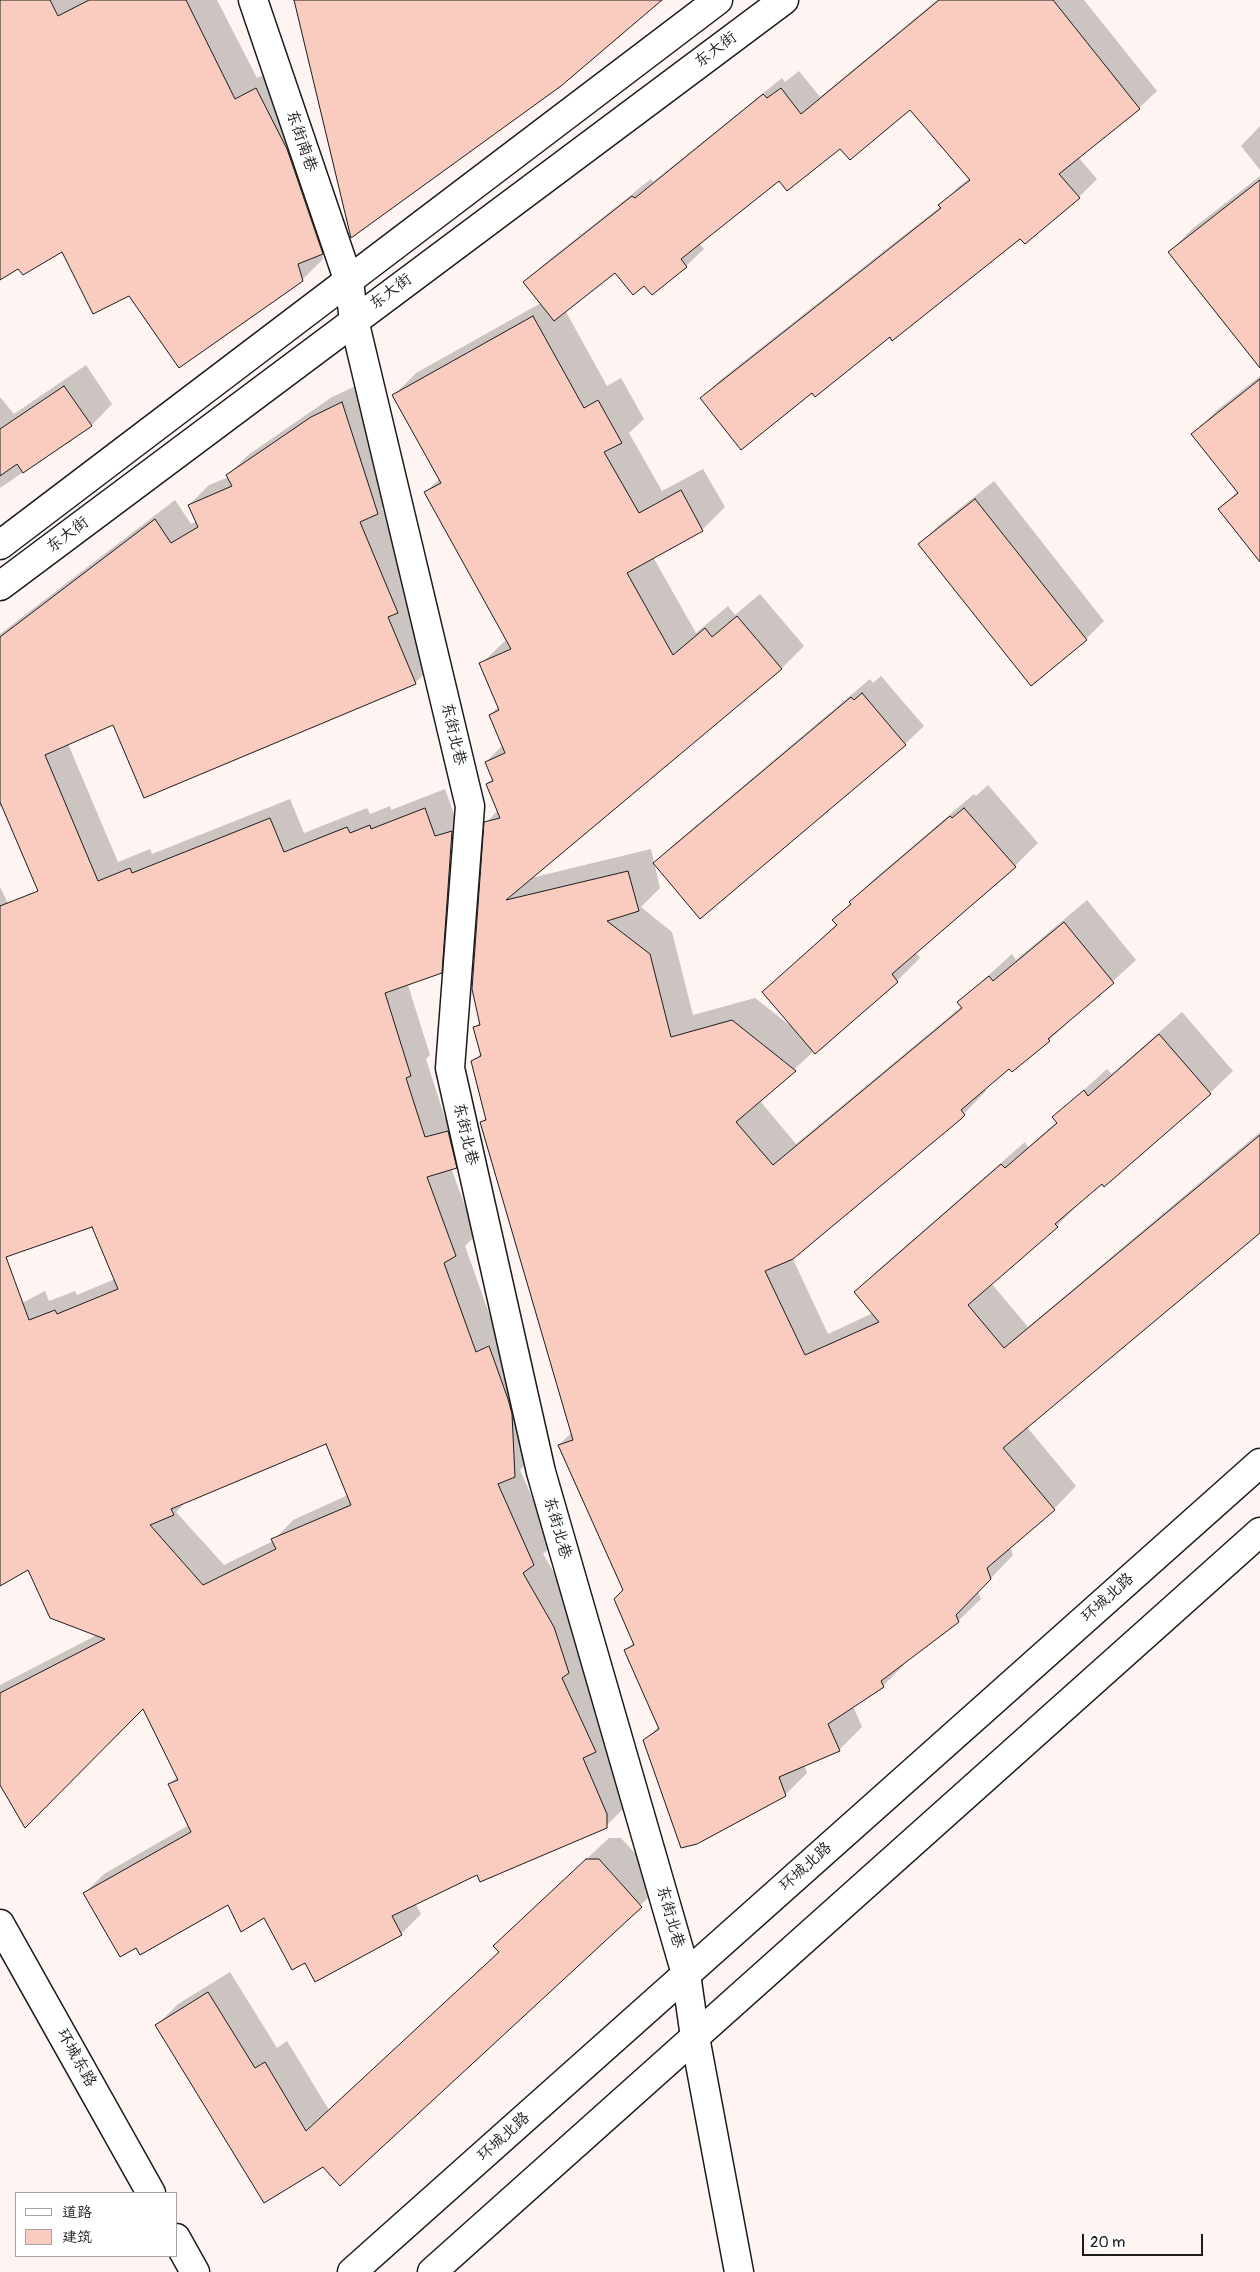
<!DOCTYPE html>
<meta charset="utf-8">
<style>
body{margin:0}
#map{position:relative;width:1260px;height:2272px;overflow:hidden;background:#fef5f2;font-family:Pangolin,"LXGW WenKai TC",sans-serif}
canvas{display:block}
.legend{position:absolute;left:15px;top:2192px;width:162px;height:65px;box-sizing:border-box;background:#fff;border:1px solid #a4a4a4;margin:0;padding:6px 9px;list-style:none;font-size:15px;color:#1c1c1c}
.legend li{display:flex;align-items:center;gap:10px;height:25px}
.legend b{width:25px;border:1px solid #a4a4a4}
.scale{position:absolute;left:1082px;top:2234px;width:121px;height:22px;box-sizing:border-box;border:2px solid #1c1c1c;border-top:0;padding-left:6px;font-size:15px;line-height:18px;white-space:nowrap;color:#1c1c1c;-webkit-text-stroke:4px #fff;paint-order:stroke}
</style>
<div id="map">
<canvas width="1260" height="2272"></canvas>
<ul class="legend">
<li><b style="height:6px;background:#fff"></b>道路</li>
<li><b style="height:14px;background:#facbbf"></b>建筑</li>
</ul>
<div class="scale">20 m</div>
</div>
<script>
const g = document.querySelector('canvas').getContext('2d');
g.lineJoin = 'round';
function paint(path, color) { g.fillStyle = color; g.fill(path, 'evenodd'); }
const shape = rows => new Path2D(rows.map(r => 'M' + r).join(''));
function stroke(path, color, width, dash) { g.strokeStyle = color; g.lineWidth = width; g.lineCap = dash ? 'butt' : 'round'; g.setLineDash(dash || []); g.stroke(path); }
function drawText(font, color, halo, rows, align = 'center') {
  g.font = font + ' Pangolin,"LXGW WenKai TC",sans-serif'; g.lineWidth = 5; g.setLineDash([]); g.textBaseline = 'middle'; g.strokeStyle = halo; g.fillStyle = color; for (const [text, x, y, turn = 0] of rows) {
    g.save(); g.translate(x, y); g.rotate((+turn || 0) * Math.PI / 180); g.textAlign = isNaN(turn) ? turn : align; if (halo) g.strokeText(text, 0, 0); g.fillText(text, 0, 0); g.restore();
  }
}
paint(shape([
 [0,0,217,0,257,78,277,68,343,231,322,253,323,259,302,280,129,295,62,250,19,267,0,279],
 [937,0,1084,0,1157,91,1139,108,1078,157,1097,179,1079,197,1025,243,1021,237,812,391,702,399,719,381,941,206,958,187,970,178,910,109,779,179,699,243,704,249,686,266,644,284,615,271,565,310,607,386,621,378,644,419,629,433,662,491,703,469,725,507,702,530,653,557,696,633,728,606,735,615,760,594,804,646,781,669,531,878,651,849,660,888,641,907,672,932,693,1015,755,998,792,1027,764,992,837,924,834,920,874,879,974,794,976,796,988,785,1038,843,1015,866,915,952,920,958,897,981,814,1051,760,1101,796,1144,962,1006,959,1002,1012,954,1016,960,1087,900,1136,960,1049,1040,1009,1068,984,1088,986,1091,960,1118,792,1257,828,1334,873,1313,856,1292,878,1270,1025,1142,1028,1147,1058,1121,1054,1117,1107,1069,1112,1074,1182,1012,1233,1071,1210,1093,1078,1202,1079,1203,1057,1226,991,1283,1028,1327,1260,1132,1260,1231,1026,1426,1076,1486,1054,1509,1010,1547,1013,1555,978,1592,981,1599,958,1621,905,1662,906,1663,883,1686,853,1706,862,1727,839,1750,804,1764,807,1773,785,1795,645,1740,659,1726,626,1651,634,1642,624,1590,559,1445,572,1432,482,1122,487,1117,473,1062,481,1053,474,1028,480,1022,486,823,498,810,487,784,493,778,486,762,503,745,490,715,499,706,481,664,507,639,425,493,440,478,394,395,416,373,541,303,525,282,543,265,651,179,653,182,782,78,785,82,799,71,820,97],
 [1260,126,1260,170,1241,146],
 [1260,176,1260,366,1170,252,1192,229],
 [86,365,112,404,91,426,0,488,0,397,14,414],
 [1260,376,1260,560,1220,510,1238,491,1193,434,1216,411],
 [362,383,397,493,382,508,417,592,435,663,415,683,114,724,68,744,118,862,150,849,152,854,290,799,304,833,367,808,370,814,390,806,391,810,445,789,455,817,472,813,461,952,441,972,408,985,430,1055,426,1059,445,1118,468,1112,476,1147,456,1167,451,1168,476,1235,465,1246,496,1333,534,1456,520,1470,553,1545,543,1554,574,1606,615,1731,604,1742,626,1794,626,1806,606,1826,478,1874,415,1903,421,1914,401,1934,305,1962,265,1917,228,1903,85,1893,104,1874,189,1825,169,1785,178,1776,144,1707,0,1782,0,1685,97,1635,28,1568,0,1585,0,1270,20,1304,45,1291,49,1301,75,1291,77,1295,115,1279,93,1225,0,1241,0,887,83,1056,105,1046,3,806,0,807,0,634,175,500,191,524,197,521,189,505,209,485,229,477,228,475,248,455,332,397],
 [327,1442,348,1495,293,1520,273,1541,224,1565,176,1512,187,1501],
 [994,481,1104,621,1086,639,920,544,938,526],
 [881,676,924,726,905,744,700,917,655,863,673,845,870,679,873,683],
 [609,1838,621,1838,663,1884,340,2184,323,2166,156,2026,178,2004,230,1972,277,2048,287,2041,329,2110,500,1951,517,1924]
]), '#0003');
const building = shape([
 [0,0,50,0,58,16,89,0,186,0,235,99,256,88,287,149,323,254,298,264,303,281,179,368,129,296,93,314,62,252,23,275,18,269,0,280,0,0],
 [294,0,662,0,561,86,351,238,294,0],
 [939,0,1053,0,1140,109,1059,174,1080,198,1025,244,1020,239,892,341,890,337,815,397,812,393,741,450,700,398,941,208,938,205,970,180,910,110,850,160,840,149,787,191,779,181,681,259,687,267,652,295,644,286,633,295,615,273,554,321,523,282,632,196,635,198,763,94,767,98,781,88,801,114,939,0],
 [1260,180,1260,368,1168,252,1260,180],
 [533,316,584,408,598,400,622,443,604,452,639,513,681,490,703,531,627,573,673,655,705,628,712,637,737,616,782,669,506,900,628,871,639,911,607,921,650,954,671,1037,732,1020,796,1071,736,1122,773,1165,962,1008,957,1002,989,976,993,981,1064,922,1114,983,1048,1039,1050,1041,1012,1072,1009,1069,961,1110,965,1115,961,1119,793,1259,765,1271,805,1355,879,1322,854,1292,1001,1164,1005,1168,1057,1123,1052,1117,1084,1090,1088,1096,1159,1034,1211,1094,1104,1187,1102,1184,1055,1224,1058,1227,968,1305,1004,1348,1260,1135,1260,1233,1003,1448,1055,1510,987,1568,991,1579,956,1615,959,1622,881,1681,884,1687,828,1724,840,1751,779,1777,786,1796,697,1844,681,1848,643,1740,659,1729,624,1650,634,1645,614,1599,623,1590,558,1445,573,1440,480,1122,486,1120,471,1061,481,1056,473,1027,480,1025,472,989,484,822,500,818,486,784,493,781,485,762,505,753,489,715,499,710,479,663,511,649,424,492,441,483,392,395,533,316],
 [1260,379,1260,562,1218,509,1238,493,1191,434,1260,379],
 [64,386,92,426,23,473,17,464,0,476,0,429,64,386],
 [342,402,378,514,360,522,398,613,388,617,416,684,144,798,113,725,45,755,98,881,130,868,132,873,270,818,284,852,347,827,350,833,370,825,371,829,425,808,435,836,452,831,442,973,385,993,411,1076,406,1078,425,1137,448,1131,457,1168,427,1177,456,1256,444,1263,476,1352,489,1346,508,1399,512,1414,515,1477,498,1484,534,1565,523,1573,554,1627,569,1673,562,1678,596,1752,583,1758,607,1814,607,1828,480,1882,477,1875,392,1916,402,1935,315,1982,305,1963,292,1970,264,1918,241,1932,228,1905,140,1955,136,1948,120,1957,83,1893,191,1832,168,1784,178,1780,143,1709,25,1828,0,1785,0,1693,105,1639,50,1618,28,1570,0,1586,0,906,38,891,0,802,0,637,155,519,171,543,198,527,188,505,232,486,226,475,311,417,342,402],
 [92,1227,118,1289,57,1314,55,1310,29,1320,6,1257,92,1227],
 [326,1444,351,1505,271,1539,276,1549,203,1585,150,1525,174,1515,171,1509,326,1444],
 [975,499,1087,640,1031,686,918,544,975,499],
 [862,693,906,745,700,919,653,863,851,697,854,700,862,693],
 [964,808,1016,867,892,974,898,982,815,1054,762,992,837,925,832,920,851,904,849,902,950,816,952,818,964,808],
 [586,1859,599,1859,642,1907,340,2186,323,2167,264,2203,155,2025,208,1992,255,2068,265,2062,306,2131,499,1952,493,1946,586,1859]
]);
paint(building, '#facbbf');
stroke(building, '#1c1c1c', 1);
const minor = shape([
 [253,0,349,282,354,320,470,806,450,1068,541,1472,686,1974,695,2037,739,2272]
]);
const secondary = shape([
 [0,545,718,0],
 [0,586,784,0],
 [0,1924,151,2193],
 [176,2238,195,2272],
 [352,2272,1260,1463],
 [432,2272,1260,1532]
]);
stroke(minor, '#1c1c1c', 31);
stroke(secondary, '#1c1c1c', 31);
stroke(minor, '#fff', 28);
stroke(secondary, '#fff', 28);
drawText('16px', '#1c1c1c', '#fff', [
 ["东大街",716,50,-37],
 ["东街南巷",301,141,71],
 ["东大街",391,292,-37],
 ["东大街",68,535,-37],
 ["东街北巷",453,734,77],
 ["东街北巷",465,1134,77],
 ["东街北巷",557,1528,74],
 ["环城北路",1108,1598,-42],
 ["环城北路",806,1867,-42],
 ["东街北巷",670,1917,74],
 ["环城东路",76,2058,61],
 ["环城北路",504,2137,-42]
]);
</script>
